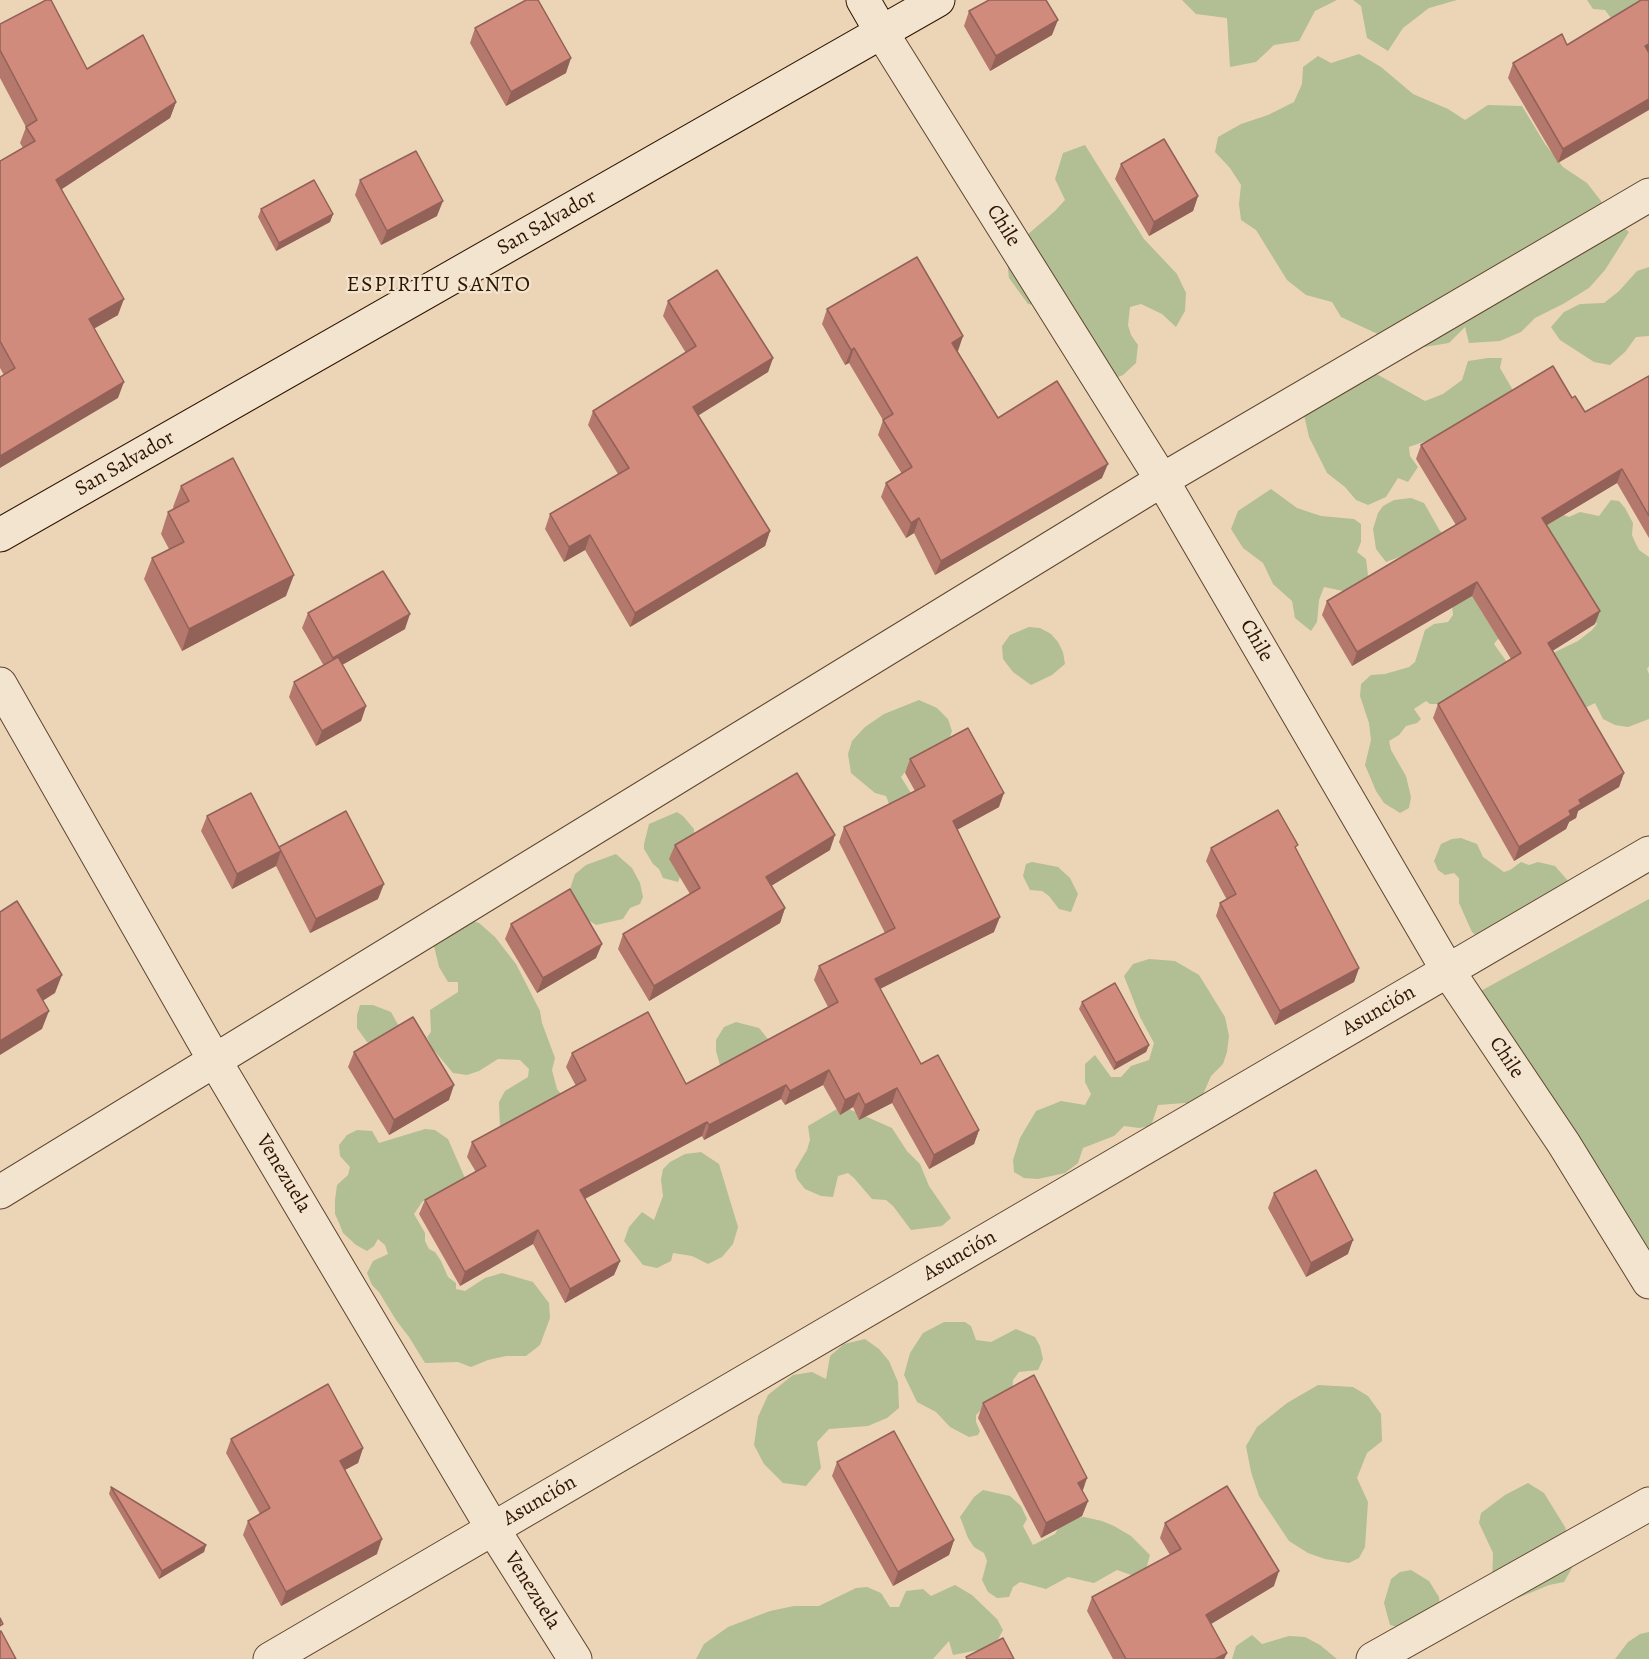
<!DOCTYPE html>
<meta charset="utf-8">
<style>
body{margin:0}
canvas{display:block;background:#ecd5b7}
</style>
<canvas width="1649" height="1659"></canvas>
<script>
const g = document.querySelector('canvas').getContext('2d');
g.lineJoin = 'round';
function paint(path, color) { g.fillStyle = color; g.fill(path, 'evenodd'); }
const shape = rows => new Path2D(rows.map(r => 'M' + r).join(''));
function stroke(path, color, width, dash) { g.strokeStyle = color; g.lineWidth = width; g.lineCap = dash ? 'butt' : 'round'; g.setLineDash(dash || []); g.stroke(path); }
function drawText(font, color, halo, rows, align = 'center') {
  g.font = font + ' Alegreya,serif'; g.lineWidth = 4.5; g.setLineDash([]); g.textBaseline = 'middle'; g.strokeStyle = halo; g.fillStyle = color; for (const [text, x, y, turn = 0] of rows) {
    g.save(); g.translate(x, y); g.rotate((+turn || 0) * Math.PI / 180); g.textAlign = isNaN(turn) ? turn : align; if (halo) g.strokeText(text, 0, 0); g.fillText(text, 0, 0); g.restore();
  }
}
paint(shape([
 [1182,0,1337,0,1315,11,1299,41,1274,45,1256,62,1230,67,1227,18,1196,14],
 [1353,0,1457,0,1429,8,1403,28,1388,51,1367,38,1361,6],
 [1587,0,1644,0,1613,21,1605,10,1593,9],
 [1359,54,1381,67,1413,94,1448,109,1465,120,1488,105,1522,106,1545,144,1563,167,1587,183,1619,224,1629,232,1605,270,1589,288,1563,304,1535,318,1521,332,1500,341,1469,343,1465,327,1449,343,1418,348,1395,342,1341,317,1332,302,1306,295,1287,280,1256,230,1241,220,1239,204,1241,185,1230,168,1215,152,1218,137,1241,124,1268,115,1294,102,1302,84,1303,67,1318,56,1331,63],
 [1085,145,1144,239,1177,274,1186,293,1185,311,1176,327,1162,314,1141,304,1130,307,1128,325,1131,335,1138,345,1136,363,1123,375,1108,381,1055,343,1054,323,1045,307,1028,304,1009,278,1007,260,1019,242,1055,211,1065,200,1055,179,1063,153],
 [1649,267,1649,336,1636,337,1625,352,1610,365,1594,362,1560,340,1551,327,1564,312,1580,304,1604,303,1619,291,1637,271],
 [1488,358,1502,358,1500,368,1517,397,1443,439,1429,440,1409,447,1410,456,1418,467,1408,482,1398,478,1386,497,1368,505,1356,500,1345,487,1327,473,1309,437,1304,415,1362,366,1425,401,1443,394,1462,380,1468,361],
 [1271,489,1297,508,1321,516,1354,519,1361,524,1361,542,1357,552,1366,559,1368,575,1365,583,1348,592,1324,587,1319,600,1317,622,1311,631,1295,618,1292,601,1273,584,1263,563,1243,548,1231,529,1238,511],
 [1411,498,1424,503,1440,531,1444,534,1556,512,1569,517,1580,512,1599,516,1611,500,1619,501,1625,508,1633,523,1632,535,1635,542,1639,550,1649,557,1649,666,1647,669,1649,674,1649,719,1628,727,1615,725,1603,719,1595,703,1583,709,1551,654,1578,641,1592,630,1597,624,1592,616,1503,637,1497,640,1494,644,1509,665,1463,688,1455,697,1440,704,1430,704,1426,701,1414,709,1421,719,1417,723,1406,726,1399,735,1389,741,1391,750,1406,776,1411,797,1409,808,1400,813,1384,803,1376,791,1365,765,1371,740,1369,723,1360,696,1361,684,1371,675,1385,674,1409,667,1415,662,1425,630,1434,624,1448,622,1453,615,1452,606,1410,553,1386,562,1376,549,1373,529,1378,513,1383,506,1394,500],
 [1029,627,1040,628,1051,634,1058,642,1063,652,1065,664,1052,675,1031,685,1013,672,1003,659,1002,646,1010,635],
 [919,700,937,708,948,719,952,731,947,745,913,762,901,777,914,798,895,819,886,796,875,793,851,773,848,754,852,741,865,727,884,714],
 [677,812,683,816,694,829,694,838,678,882,663,878,659,869,653,864,644,849,644,844,649,824],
 [1461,838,1477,844,1483,857,1504,872,1510,870,1521,862,1529,865,1538,862,1555,866,1569,882,1483,941,1472,932,1459,903,1459,878,1454,873,1445,875,1438,870,1434,861,1441,844,1452,839],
 [616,854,632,868,640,883,643,897,640,904,630,908,623,919,596,925,588,920,571,899,570,889,575,874,586,865],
 [1032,862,1058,867,1070,878,1078,894,1071,912,1059,909,1049,896,1042,891,1030,890,1023,876,1026,864],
 [1649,899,1649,1294,1455,1005],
 [465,918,479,923,495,937,516,964,540,1011,542,1023,555,1058,552,1070,557,1089,565,1099,500,1128,499,1102,505,1091,528,1077,529,1069,520,1060,498,1059,479,1071,467,1075,453,1073,433,1049,427,1037,431,1032,430,1010,458,992,458,982,448,982,439,967,434,946],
 [1149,959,1175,961,1199,975,1225,1017,1229,1036,1227,1052,1223,1064,1211,1076,1198,1106,1185,1103,1158,1105,1151,1126,1139,1128,1124,1126,1114,1136,1083,1148,1078,1163,1065,1173,1038,1179,1024,1178,1014,1172,1013,1160,1020,1138,1036,1111,1061,1101,1085,1105,1091,1094,1085,1082,1085,1064,1095,1055,1111,1077,1121,1077,1131,1066,1149,1060,1154,1043,1140,1017,1124,976,1133,964],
 [360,1005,373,1005,391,1012,401,1030,372,1042,367,1042,357,1028,357,1015],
 [736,1022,759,1028,772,1044,733,1076,720,1065,716,1051,716,1040,724,1027],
 [842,1106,892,1128,907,1151,920,1164,929,1186,951,1218,942,1226,911,1230,893,1206,886,1200,872,1199,854,1178,848,1173,838,1176,833,1197,821,1196,805,1189,797,1179,795,1170,807,1150,810,1140,808,1126],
 [425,1129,435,1130,448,1139,465,1178,459,1187,441,1198,428,1198,422,1202,414,1214,425,1233,425,1241,429,1249,435,1252,441,1261,448,1277,456,1283,456,1289,465,1291,485,1278,502,1273,533,1282,549,1303,550,1318,540,1345,526,1356,506,1356,488,1360,471,1367,458,1362,425,1363,409,1337,396,1320,379,1292,372,1285,367,1273,373,1261,388,1254,385,1245,378,1239,374,1246,367,1251,356,1245,343,1233,339,1223,335,1214,335,1200,337,1185,348,1175,350,1167,340,1156,339,1145,347,1135,357,1130,372,1131,379,1143],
 [701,1152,719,1164,738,1227,733,1244,722,1257,708,1264,692,1256,673,1253,671,1261,657,1268,643,1265,624,1241,629,1227,642,1212,654,1220,663,1196,661,1180,663,1169,670,1162,685,1154],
 [944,1322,965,1322,971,1326,976,1340,991,1342,1016,1329,1035,1337,1040,1346,1043,1359,1038,1370,1019,1372,1013,1380,1012,1393,986,1405,976,1415,976,1422,980,1431,978,1435,969,1437,950,1427,936,1412,917,1402,904,1375,910,1353,923,1333],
 [865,1339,879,1349,889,1361,898,1382,899,1408,887,1418,868,1426,829,1429,817,1442,821,1468,806,1486,783,1483,764,1464,754,1445,758,1417,768,1395,793,1375,812,1372,826,1379,830,1356,844,1344],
 [1318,1385,1353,1387,1368,1396,1381,1414,1382,1441,1367,1453,1357,1478,1368,1502,1365,1547,1359,1558,1349,1563,1325,1559,1308,1553,1289,1541,1259,1496,1251,1472,1246,1446,1257,1427,1287,1403],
 [1528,1483,1544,1493,1565,1527,1572,1548,1572,1568,1564,1582,1549,1585,1518,1598,1507,1599,1492,1581,1493,1553,1479,1523,1481,1513,1505,1495],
 [983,1490,1010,1496,1021,1506,1027,1519,1023,1526,1033,1545,1055,1534,1060,1525,1070,1519,1084,1517,1102,1521,1114,1526,1131,1536,1150,1555,1145,1573,1137,1577,1117,1570,1094,1583,1068,1577,1046,1589,1020,1582,1013,1587,1009,1597,997,1598,988,1592,982,1580,987,1561,984,1553,974,1547,968,1538,960,1517,974,1497],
 [1411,1570,1429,1581,1439,1597,1441,1617,1408,1630,1390,1625,1384,1603,1391,1579,1400,1572],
 [955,1585,972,1595,997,1619,1003,1630,994,1647,953,1655,949,1641,933,1659,696,1659,704,1644,728,1627,770,1611,794,1606,819,1606,856,1588,867,1587,881,1593,890,1607,899,1607,906,1591,923,1589,931,1596],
 [1649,1632,1649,1659,1615,1659,1628,1642,1640,1634],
 [1252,1635,1262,1644,1289,1636,1305,1637,1320,1645,1337,1659,1232,1659,1236,1646]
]), '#b2be93');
const street = shape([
 [882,33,1162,480,1448,971,1564,1144,1649,1282],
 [0,684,215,1061,493,1529,575,1659],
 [0,1192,1162,480,1649,195],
 [270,1659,1649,853],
 [1373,1659,1649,1504]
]);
const secondary = shape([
 [863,0,882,33],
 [0,535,938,0]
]);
stroke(street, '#5e452e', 35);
stroke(secondary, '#2e1500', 35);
stroke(street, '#f3e4d0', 33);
stroke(secondary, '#f3e4d0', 33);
paint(shape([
 [1641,0,1558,163,1508,78,1513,63,1567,45],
 [969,11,1052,35,990,71,964,26],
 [0,24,87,69,176,102,170,118,62,189,118,315,94,328,118,398,4,375,0,368,0,161,23,148,20,143,26,127,0,78],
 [475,28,566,73,506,106,470,43],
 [1121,164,1198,196,1193,211,1149,236,1115,179],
 [360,180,437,216,381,245,355,195],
 [261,209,333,214,330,222,276,251,258,217],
 [668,301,773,358,768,372,698,415,770,531,765,546,630,627,585,550,564,562,545,529,550,514,618,474,588,425,593,411,686,353,663,316],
 [827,309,963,336,957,351,998,418,1102,478,935,575,914,533,906,538,881,497,886,483,902,474,878,435,883,420,849,363,845,365,822,324],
 [1649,376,1649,538,1617,483,1547,525,1595,624,1552,651,1624,773,1619,787,1578,811,1576,818,1569,822,1566,829,1514,861,1433,718,1438,704,1511,659,1472,596,1352,666,1322,615,1327,601,1456,525,1416,459,1421,445,1572,398,1585,412],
 [181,486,286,596,182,651,144,579,152,558,169,549,161,534,168,512,174,509,173,507],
 [308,613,405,629,342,665,366,706,361,721,316,746,289,697,294,682,324,666,302,628],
 [910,759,999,807,957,830,994,932,880,988,921,1064,979,1130,974,1144,929,1169,892,1103,859,1120,853,1107,840,1115,823,1085,785,1105,781,1099,704,1140,702,1136,585,1199,620,1261,614,1275,565,1303,533,1244,460,1286,419,1214,425,1200,476,1172,467,1157,472,1142,576,1086,566,1067,572,1053,686,1084,828,1007,814,980,819,966,885,933,839,842,844,827,915,791,905,773],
 [207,816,279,847,378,899,310,933,276,866,232,889,201,831],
 [675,845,830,850,771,886,785,908,780,923,649,1001,618,949,623,934,690,894,669,859],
 [1211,848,1296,849,1359,968,1354,982,1275,1025,1216,916,1220,903,1227,900,1206,861],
 [511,924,596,958,537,993,505,939],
 [1082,1002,1149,1045,1146,1052,1114,1070,1079,1009],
 [354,1052,449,1100,389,1135,348,1067],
 [1274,1193,1348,1254,1306,1277,1268,1208],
 [983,1403,1083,1492,1088,1501,1082,1516,1041,1538,978,1418],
 [231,1439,363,1448,358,1463,344,1470,377,1554,281,1606,243,1535,248,1521,260,1514,226,1453],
 [837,1462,954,1540,949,1555,893,1586,832,1476],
 [111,1487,206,1545,204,1552,159,1579,109,1494],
 [1165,1523,1274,1586,1211,1624,1227,1653,1224,1659,1113,1659,1087,1611,1092,1597,1170,1555,1160,1538]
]), '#b4786c');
paint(shape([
 [1058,20,1052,35,990,71,996,56],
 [1649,44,1649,55,1645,46],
 [571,58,566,73,506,106,511,92],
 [1649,99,1649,110,1558,163,1563,149],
 [176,102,170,118,51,196,56,180],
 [1198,196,1193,211,1149,236,1154,222],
 [443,201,437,216,381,245,387,231],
 [333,214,330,222,276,251,279,243],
 [124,299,118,315,83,335,89,319],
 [963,336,958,351,946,357,952,343],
 [854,348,849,363,845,365,851,350],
 [773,358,768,372,688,422,693,407],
 [124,382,118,398,0,468,0,456],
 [1108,464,1102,478,935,575,941,561],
 [1622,469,1617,483,1537,531,1542,518],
 [919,518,914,533,906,538,911,523],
 [770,531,765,546,630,627,635,613],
 [590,535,585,550,564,562,569,547],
 [294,575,286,596,182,651,189,629],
 [1477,582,1472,596,1352,666,1357,652],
 [1600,611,1595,624,1543,657,1548,643],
 [410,614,405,629,328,673,333,658],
 [366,706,361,721,316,746,322,731],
 [1624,773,1619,787,1578,811,1576,818,1569,822,1566,829,1514,861,1519,847,1569,811,1579,800],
 [1004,793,999,807,947,835,953,821],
 [835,835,830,850,761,892,766,877],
 [281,851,276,866,232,889,237,874],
 [384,884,378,899,310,933,316,919],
 [785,908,780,923,649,1001,654,986],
 [1000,917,994,932,870,994,875,979],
 [602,944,596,958,537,993,543,978],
 [1359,968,1354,982,1275,1025,1280,1011],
 [62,975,55,993,30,1009,37,990],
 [49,1011,42,1029,0,1055,0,1041],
 [1149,1045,1146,1052,1114,1070,1116,1063],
 [829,1070,823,1085,785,1105,790,1091],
 [454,1085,449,1100,389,1135,394,1120],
 [786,1085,781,1099,704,1140,709,1125],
 [897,1088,892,1103,859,1120,865,1105],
 [859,1093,853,1107,840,1115,845,1100],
 [707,1122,702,1136,575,1204,580,1190],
 [979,1130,974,1144,929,1169,934,1155],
 [538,1230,533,1244,460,1286,465,1272],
 [1353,1240,1348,1254,1306,1277,1311,1263],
 [620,1261,614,1275,565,1303,570,1289],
 [363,1448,358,1463,334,1476,340,1461],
 [1087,1478,1082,1493,1078,1483],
 [1088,1501,1082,1516,1041,1538,1046,1523],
 [382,1539,377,1554,281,1606,286,1592],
 [954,1540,949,1555,893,1586,898,1572],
 [206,1545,204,1552,159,1579,162,1571],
 [1279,1571,1274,1586,1201,1630,1206,1615],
 [1227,1653,1224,1659,1215,1659]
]), '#926158');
const building = shape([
 [46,0,51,0,87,69,143,35,176,102,56,180,124,299,89,319,124,382,0,456,0,377,15,368,0,341,0,161,35,141,26,127,37,120,0,50,0,24,46,0],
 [526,0,538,0,571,58,511,92,475,28,526,0],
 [989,0,1046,0,1058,20,996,56,969,11,989,0],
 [1641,0,1649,0,1649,44,1645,46,1649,53,1649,99,1563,149,1513,63,1562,34,1567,45,1641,0],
 [1164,139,1198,196,1154,222,1121,164,1164,139],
 [416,151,443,201,387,231,360,180,416,151],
 [314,180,333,214,279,243,261,209,314,180],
 [917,257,963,336,952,343,998,418,1057,381,1108,464,941,561,919,518,911,523,886,483,912,467,883,420,893,414,854,348,851,350,827,309,917,257],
 [717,270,773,358,693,407,770,531,635,613,590,535,569,547,550,514,629,468,593,411,696,346,668,301,717,270],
 [1553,366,1572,398,1575,396,1585,412,1649,376,1649,516,1622,469,1542,518,1600,611,1548,643,1624,773,1579,800,1581,804,1569,811,1571,815,1519,847,1438,704,1521,653,1477,582,1357,652,1327,601,1466,519,1421,445,1553,366],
 [233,458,294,575,189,629,152,558,184,542,168,512,189,501,181,486,233,458],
 [383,571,410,614,333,658,308,613,383,571],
 [338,657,366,706,322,731,294,682,338,657],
 [968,728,1004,793,953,821,1000,917,875,979,921,1064,938,1055,979,1130,934,1155,897,1088,865,1105,859,1093,845,1100,829,1070,790,1091,786,1085,709,1125,707,1122,580,1190,620,1261,570,1289,538,1230,465,1272,425,1200,486,1166,472,1142,586,1080,572,1053,648,1012,686,1084,838,1002,819,966,895,928,844,827,925,786,910,759,968,728],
 [797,773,835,835,766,877,785,908,654,986,623,934,700,888,675,845,797,773],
 [251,793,281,851,237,874,207,816,251,793],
 [1278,810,1298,845,1295,847,1359,968,1280,1011,1220,903,1236,894,1211,848,1278,810],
 [346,811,384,884,316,919,279,847,346,811],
 [570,889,602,944,543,978,511,924,570,889],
 [17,901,62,975,37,990,49,1011,0,1041,0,912,17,901],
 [1115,983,1149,1045,1116,1063,1082,1002,1115,983],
 [413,1017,454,1085,394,1120,354,1052,413,1017],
 [1316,1170,1353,1240,1311,1263,1274,1193,1316,1170],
 [1034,1375,1087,1478,1078,1483,1088,1501,1046,1523,983,1403,1034,1375],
 [328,1384,363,1448,340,1461,382,1539,286,1592,248,1521,270,1508,231,1439,328,1384],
 [894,1431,954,1540,898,1572,837,1462,894,1431],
 [1227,1486,1279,1571,1206,1615,1227,1653,1215,1659,1126,1659,1092,1597,1181,1549,1165,1523,1227,1486],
 [111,1487,206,1545,162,1571,111,1487],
 [0,1618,3,1624,0,1626,0,1618],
 [0,1631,1,1631,16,1659,0,1659,0,1631],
 [1003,1638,1014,1659,967,1659,966,1657,1003,1638]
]);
paint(building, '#d18b7d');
stroke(building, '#926158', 1.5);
drawText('21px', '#2e1500', '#f3e4d0', [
 ["San Salvador",547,223,-30],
 ["Chile",1003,226,58],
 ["San Salvador",125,464,-30],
 ["Chile",1256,641,60],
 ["Asunción",1379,1011,-30],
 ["Chile",1506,1058,56],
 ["Venezuela",283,1174,59],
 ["Asunción",960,1256,-30],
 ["Asunción",540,1501,-30],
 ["Venezuela",532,1591,58]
]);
g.letterSpacing = '1.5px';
drawText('22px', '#2e1500', '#f3e4d0', [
 ["ESPIRITU SANTO",439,286]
]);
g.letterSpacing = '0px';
</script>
